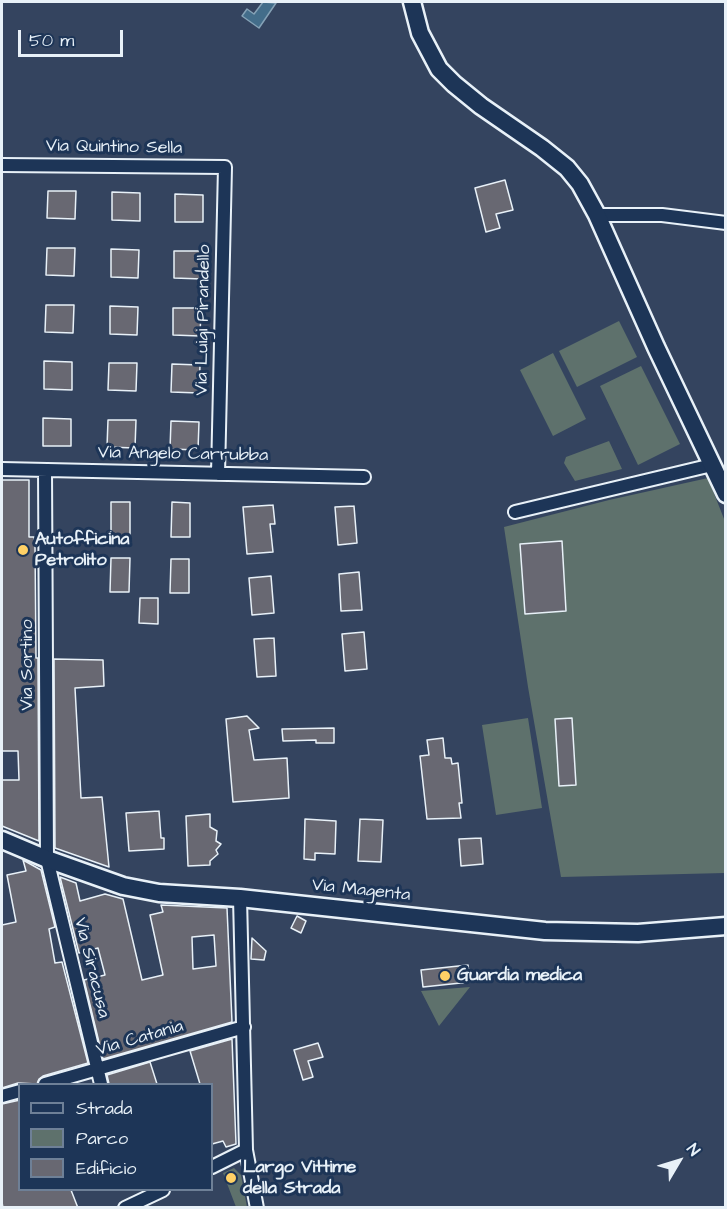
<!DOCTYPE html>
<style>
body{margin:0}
#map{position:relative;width:727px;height:1209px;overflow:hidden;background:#34445f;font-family:"Architects Daughter",sans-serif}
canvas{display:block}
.frame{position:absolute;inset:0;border:3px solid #e8f1f8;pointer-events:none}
.legend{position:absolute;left:18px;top:1083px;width:195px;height:108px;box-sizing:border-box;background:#1d3557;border:2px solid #6e8097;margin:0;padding:8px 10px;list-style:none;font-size:18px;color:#e8f1f8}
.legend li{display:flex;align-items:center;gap:12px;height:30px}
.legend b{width:30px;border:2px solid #6e8097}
.north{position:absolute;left:649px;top:1131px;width:60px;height:60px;-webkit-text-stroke:4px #1d3557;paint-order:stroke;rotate:52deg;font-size:16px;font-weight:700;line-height:24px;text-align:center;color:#e8f1f8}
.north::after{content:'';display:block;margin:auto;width:21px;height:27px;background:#e8f1f8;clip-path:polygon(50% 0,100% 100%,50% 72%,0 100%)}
.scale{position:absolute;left:18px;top:30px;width:105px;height:27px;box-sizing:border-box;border:3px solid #e8f1f8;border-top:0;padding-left:8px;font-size:18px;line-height:21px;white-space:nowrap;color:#e8f1f8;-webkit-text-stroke:4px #1d3557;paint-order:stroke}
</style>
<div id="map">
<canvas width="727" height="1209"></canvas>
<div class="frame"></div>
<ul class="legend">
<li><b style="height:8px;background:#1d3557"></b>Strada</li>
<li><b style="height:16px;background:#5e716c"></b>Parco</li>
<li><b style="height:16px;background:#686872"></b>Edificio</li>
</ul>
<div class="north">N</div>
<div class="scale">50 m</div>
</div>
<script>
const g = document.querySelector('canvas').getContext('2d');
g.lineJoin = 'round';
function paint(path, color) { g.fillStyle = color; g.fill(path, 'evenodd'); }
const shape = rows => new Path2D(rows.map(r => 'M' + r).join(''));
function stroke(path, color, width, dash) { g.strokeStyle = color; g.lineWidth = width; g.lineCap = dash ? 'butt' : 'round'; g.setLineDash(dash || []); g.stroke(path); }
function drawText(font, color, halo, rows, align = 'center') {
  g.font = font + ' "Architects Daughter",sans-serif'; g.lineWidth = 6; g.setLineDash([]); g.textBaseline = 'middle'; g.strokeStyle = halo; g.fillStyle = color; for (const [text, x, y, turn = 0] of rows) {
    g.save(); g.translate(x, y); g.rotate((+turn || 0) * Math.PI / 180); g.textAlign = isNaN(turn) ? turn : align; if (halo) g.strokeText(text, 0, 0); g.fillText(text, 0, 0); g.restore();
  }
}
paint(shape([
 [619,321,637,357,577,387,559,351],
 [553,353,586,419,553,436,520,370],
 [641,366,680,444,638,465,600,386],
 [609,441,622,469,575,481,564,463,566,457],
 [708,478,726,524,725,873,561,877,528,687,504,527,609,500],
 [528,718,542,808,496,815,482,725],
 [470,987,439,1026,421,991],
 [234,1168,241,1175,247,1207,236,1207,223,1173]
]), '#5e716c');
const water = shape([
 [263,2,276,3,259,28,242,16,247,9,254,14,263,2]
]);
paint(water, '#436d8a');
stroke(water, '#85a2b6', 1.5);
const building = shape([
 [505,180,513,210,496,214,500,228,486,232,475,188,505,180],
 [48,191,76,191,75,219,47,218,48,191],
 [112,192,140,193,140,221,112,220,112,192],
 [175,194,203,195,203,222,175,222,175,194],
 [47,248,75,248,74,276,46,275,47,248],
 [111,249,139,250,138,278,111,277,111,249],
 [174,251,202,251,202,279,174,278,174,251],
 [46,305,74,305,73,333,45,332,46,305],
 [110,306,138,307,137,335,110,334,110,306],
 [173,308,201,308,200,336,173,335,173,308],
 [44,361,72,362,72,390,44,389,44,361],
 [109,363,137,363,136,391,108,390,109,363],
 [172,364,200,365,199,393,171,392,172,364],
 [43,418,71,419,71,446,43,446,43,418],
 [108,420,136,420,135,448,107,447,108,420],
 [171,421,199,422,198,450,170,449,171,421],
 [2,480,29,480,29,537,34,537,35,545,36,658,38,658,39,841,2,826,2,780,19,780,18,751,2,751,2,480],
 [111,502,130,502,130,535,111,535,111,502],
 [172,502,190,503,190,537,171,537,172,502],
 [273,505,275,524,270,524,273,552,247,554,243,507,273,505],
 [354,506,357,543,338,545,335,507,354,506],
 [562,541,566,611,525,614,520,544,562,541],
 [111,558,130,558,129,592,110,592,111,558],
 [171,559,189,559,189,593,170,593,171,559],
 [359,572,362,610,341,611,339,574,359,572],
 [271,576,274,613,252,615,249,578,271,576],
 [140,598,158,598,158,624,139,623,140,598],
 [364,632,367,669,345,671,342,634,364,632],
 [274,638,276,676,257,677,254,639,274,638],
 [54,659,103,660,104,686,75,688,81,798,102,797,109,867,55,848,54,659],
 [247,716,259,728,249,730,254,760,287,758,289,798,233,802,226,719,247,716],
 [572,718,576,785,559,786,555,719,572,718],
 [334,728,334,743,316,743,316,740,283,741,282,729,334,728],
 [443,738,445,758,451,758,452,764,458,763,462,803,459,803,461,818,427,819,420,756,429,755,427,740,443,738],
 [159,811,161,838,164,838,164,849,129,851,126,813,159,811],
 [210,814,210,827,217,831,216,841,221,844,216,850,218,854,210,861,210,865,188,866,186,816,210,814],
 [305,819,336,821,335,854,315,853,315,860,304,859,305,819],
 [360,819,383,820,381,862,358,861,360,819],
 [481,838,483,864,461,866,459,839,481,838],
 [23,860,41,870,55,927,49,929,55,963,62,962,88,1063,43,1076,39,1079,37,1084,18,1083,2,1088,2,925,16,922,7,875,26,871,23,860],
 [60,877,76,883,80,901,105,894,123,899,142,980,163,975,150,915,163,912,161,905,227,908,232,1022,103,1059,84,980,105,975,98,948,79,953,60,877],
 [214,935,216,966,193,969,192,937,214,935],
 [297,916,306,921,301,933,291,928,297,916],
 [252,938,266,951,264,960,251,959,252,938],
 [468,965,470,982,423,987,421,970,468,965],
 [232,1039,236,1144,226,1147,223,1141,212,1144,212,1084,200,1084,190,1051,232,1039],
 [318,1043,323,1057,308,1061,313,1077,303,1080,294,1050,318,1043],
 [150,1062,157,1084,109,1084,107,1075,150,1062],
 [20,1100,20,1190,71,1190,78,1208,3,1208,2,1202,2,1104,20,1100]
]);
paint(building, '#686872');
stroke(building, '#e8f1f8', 1.5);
const street = shape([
 [2,165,225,167,218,474],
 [597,215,662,215,726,223],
 [2,469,364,477],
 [45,470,47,859,101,1084],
 [515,512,712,465],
 [240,898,246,1150,257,1208],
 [45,1084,244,1027],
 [2,1096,20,1091],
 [212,1167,246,1150],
 [125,1208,163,1190]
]);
const secondary = shape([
 [412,2,420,33,439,69,454,84,481,106,542,148,567,168,580,184,597,215,656,347,726,494],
 [2,840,47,859,123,886,159,893,240,898,545,931,638,933,726,926]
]);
stroke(street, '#e8f1f8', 16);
stroke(secondary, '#e8f1f8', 21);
stroke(street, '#1d3557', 12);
stroke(secondary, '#1d3557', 16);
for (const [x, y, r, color] of [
 [23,550,6,"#ffd166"],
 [445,976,6,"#ffd166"],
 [231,1178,6,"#ffd166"]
]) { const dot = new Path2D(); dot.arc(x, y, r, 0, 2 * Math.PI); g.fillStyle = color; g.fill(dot); stroke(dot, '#1d3557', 2); }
drawText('18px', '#e8f1f8', '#1d3557', [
 ["Via Quintino Sella",114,148,1],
 ["Via Luigi Pirandello",204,320,-89],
 ["Via Angelo Carrubba",183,455,1],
 ["Via Sortino",28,665,-90],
 ["Via Magenta",361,891,6],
 ["Via Siracusa",91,968,76],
 ["Via Catania",140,1039,-16]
]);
drawText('bold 18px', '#e8f1f8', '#1d3557', [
 ["Autofficina",35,540],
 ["Petrolito",35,561],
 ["Guardia medica",457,976],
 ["Largo Vittime",243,1168],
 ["della Strada",243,1189]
], 'left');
</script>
